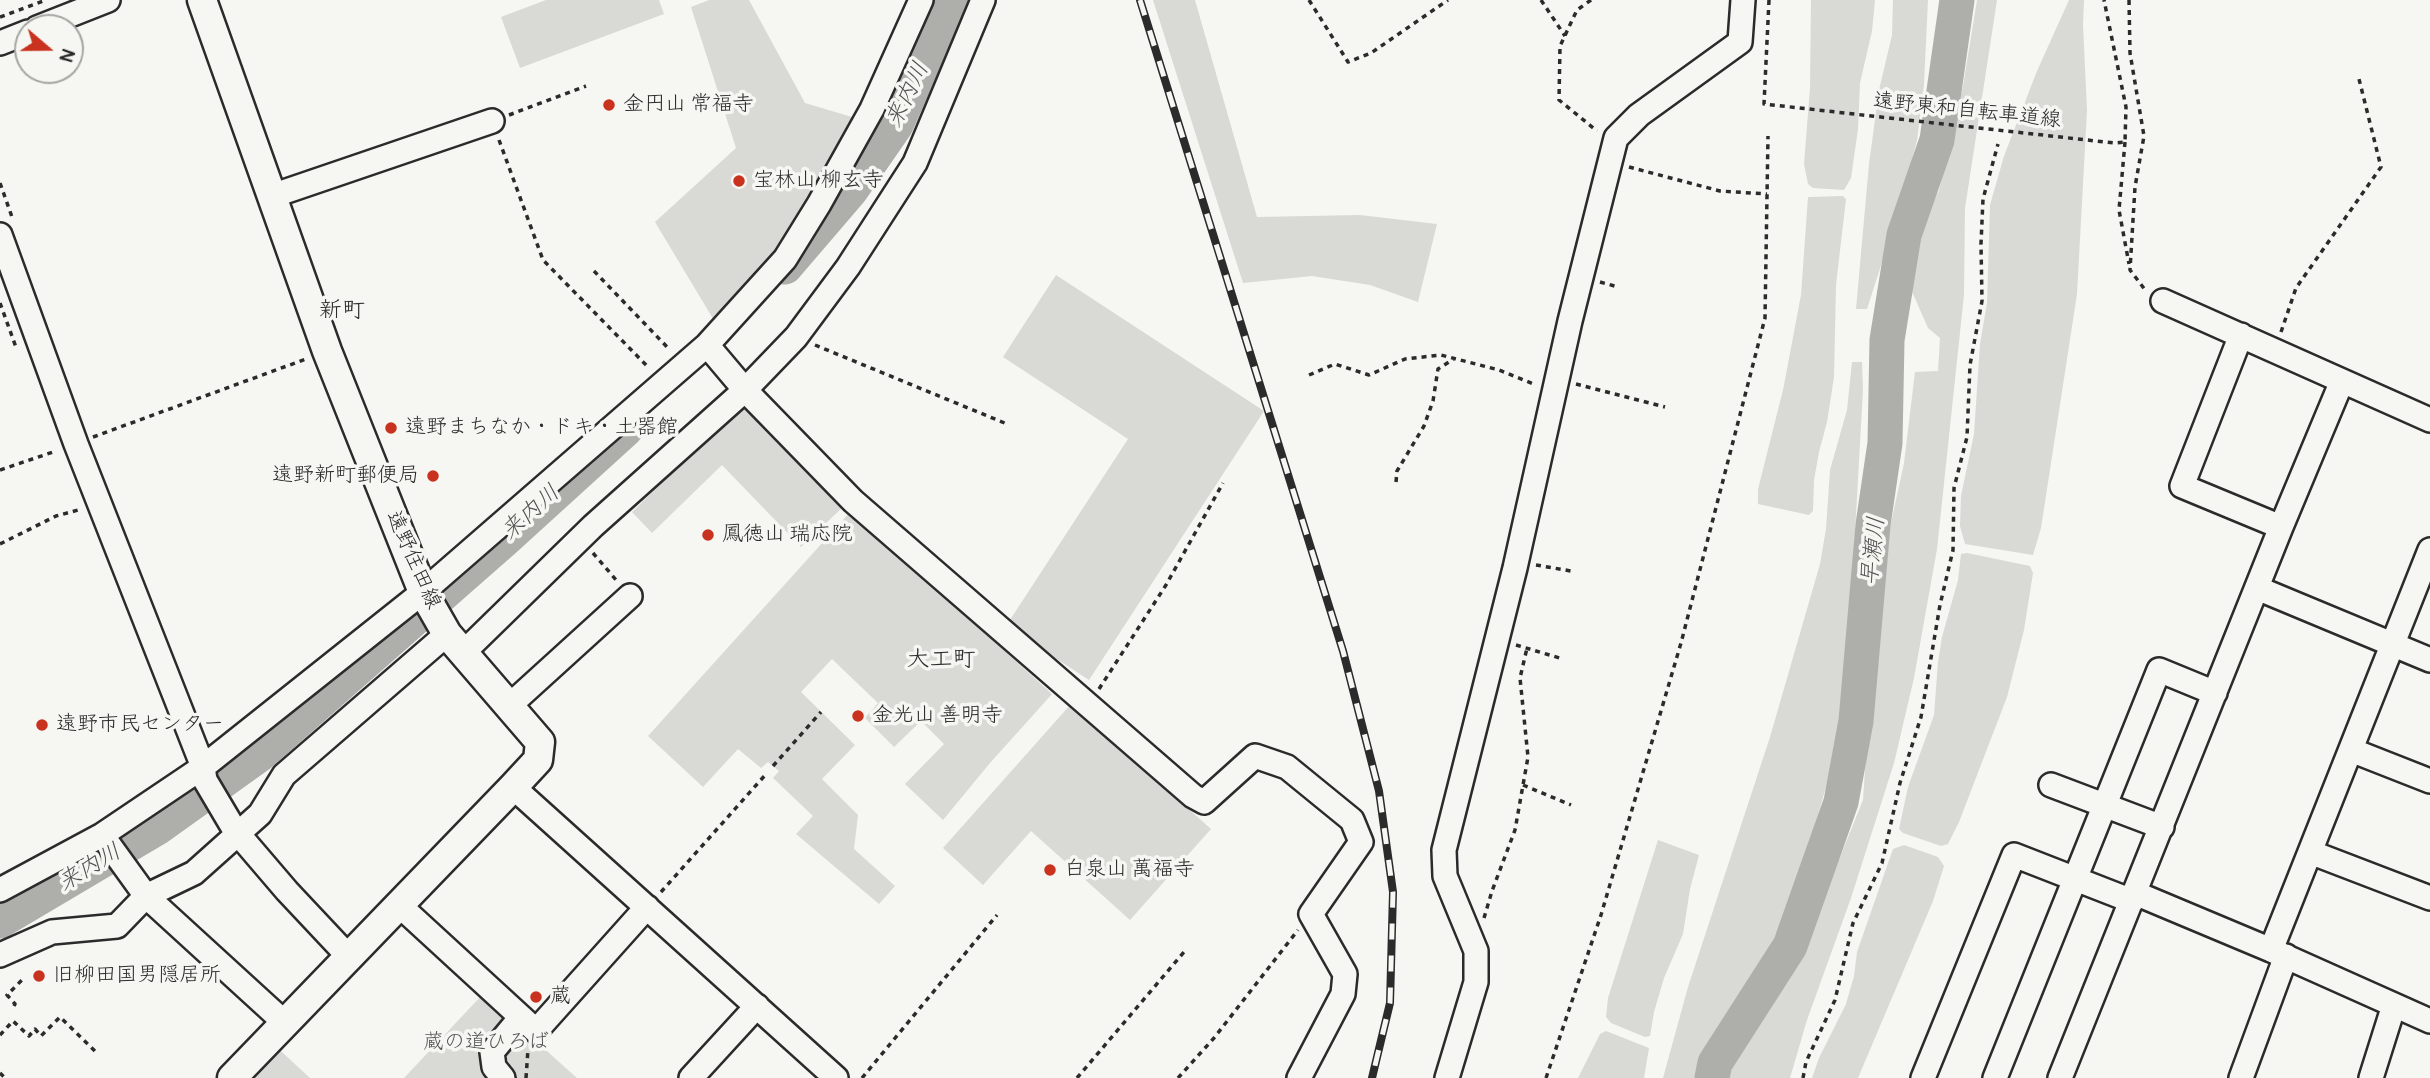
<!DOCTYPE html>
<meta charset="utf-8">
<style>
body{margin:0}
#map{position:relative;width:2430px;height:1078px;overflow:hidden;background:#f6f6f2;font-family:Pangolin,sans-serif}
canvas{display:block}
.north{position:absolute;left:14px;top:14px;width:70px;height:70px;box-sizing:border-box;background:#f6f6f2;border:2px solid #a5a5a2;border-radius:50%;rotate:110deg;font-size:19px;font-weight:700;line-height:28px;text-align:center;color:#2b2b2b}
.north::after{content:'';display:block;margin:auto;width:24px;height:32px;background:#c8321e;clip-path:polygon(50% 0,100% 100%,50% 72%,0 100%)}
</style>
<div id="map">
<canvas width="2430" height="1078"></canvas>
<div class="north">N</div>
</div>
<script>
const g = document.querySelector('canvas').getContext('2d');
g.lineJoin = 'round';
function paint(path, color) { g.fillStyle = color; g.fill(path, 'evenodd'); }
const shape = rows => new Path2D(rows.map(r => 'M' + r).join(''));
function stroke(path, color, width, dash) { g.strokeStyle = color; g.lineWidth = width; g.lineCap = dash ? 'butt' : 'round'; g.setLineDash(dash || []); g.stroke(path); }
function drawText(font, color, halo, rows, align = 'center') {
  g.font = font + ' Pangolin,"Klee One",sans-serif'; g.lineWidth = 7; g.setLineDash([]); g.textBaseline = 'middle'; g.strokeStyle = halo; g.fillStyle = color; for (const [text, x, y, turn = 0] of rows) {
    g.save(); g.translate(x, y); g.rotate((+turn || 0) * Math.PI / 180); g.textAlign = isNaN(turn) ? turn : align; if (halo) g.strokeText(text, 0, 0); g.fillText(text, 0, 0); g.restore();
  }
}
paint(shape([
 [546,0,659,0,664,14,520,68,501,17],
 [709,0,749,0,805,103,852,117,793,230,715,322,655,222,736,148,691,7],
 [1153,0,1195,0,1257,217,1360,215,1437,224,1418,302,1370,285,1312,276,1243,283],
 [1811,0,1875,0,1872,31,1860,83,1858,129,1851,178,1844,190,1813,188,1808,184,1804,164,1810,88],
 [1893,0,1928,0,1924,84,1917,140,1901,203,1867,309,1856,309,1869,164,1879,90,1892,35],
 [1977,0,1997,0,1965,208,1964,295,1937,549,1914,678,1894,763,1851,898,1807,1020,1790,1078,1729,1078,1738,1049,1801,954,1863,800,1875,621,1888,537,1904,463,1915,372,1938,371,1940,338,1928,328,1910,287,1921,227,1939,190,1963,86],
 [2069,0,2084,0,2083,25,2087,110,2077,294,2041,528,2033,555,1965,544,1960,526,1961,496,1974,434,1980,344,1987,303,1990,205,2004,156,2037,71],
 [1843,196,1846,199,1836,285,1834,377,1827,422,1819,452,1814,480,1813,511,1809,515,1758,504,1758,489,1783,390,1801,295,1808,197],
 [1056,275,1264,411,1089,680,1006,626,1128,439,1003,357],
 [1852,362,1862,362,1863,390,1846,692,1830,773,1793,901,1765,956,1728,1012,1700,1065,1696,1078,1663,1078,1688,987,1770,737,1820,564,1826,529,1830,470,1847,410],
 [746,400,846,504,801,547,722,465,652,533,632,512],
 [851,511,1052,694,990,763,943,820,905,784,944,744,921,721,894,747,865,718,878,703,832,659,801,692,855,745,822,779,858,815,854,849,895,886,879,904,796,834,813,816,773,778,779,771,768,762,761,768,738,749,703,787,648,736],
 [1967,553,2030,566,2033,573,2024,630,2007,697,1959,822,1948,844,1941,846,1903,833,1899,829,1908,787,1934,715,1938,662,1942,637,1958,580,1961,554],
 [1071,704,1211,829,1130,920,1031,831,983,885,943,848],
 [1658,840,1699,855,1690,889,1683,934,1664,978,1654,1012,1650,1036,1645,1037,1611,1023,1606,1017,1608,998],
 [1904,845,1938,857,1944,866,1933,901,1858,1078,1812,1078,1819,1058,1846,1004,1854,976,1857,952,1893,849],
 [483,994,577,1078,404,1078],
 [1606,1031,1649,1048,1644,1078,1578,1078,1600,1034],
 [270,1041,310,1078,232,1078]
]), '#d9d9d5');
stroke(shape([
 [785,267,851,190,896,125,951,0],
 [0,921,157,828,259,755,505,539,626,429],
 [1712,1078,1715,1063,1790,946,1841,802,1856,721,1873,525,1885,443,1887,340,1904,235,1937,140,1957,0]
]), '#aeaeab', 35);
const minor = shape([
 [37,28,108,0],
 [0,43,28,32],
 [272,196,492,121],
 [0,235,76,444,203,767,205,780,234,829,287,891,349,957],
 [2163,301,2430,420],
 [2241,335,2182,486,2281,527],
 [707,345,745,390,853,501,1193,796,1204,802,1255,756,1287,767,1352,820,1361,842,1311,914,1345,974,1343,994,1299,1078],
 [2257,588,2430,660],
 [463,653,593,526,745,390,796,337,848,267,915,163,983,0],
 [509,706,630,596],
 [2351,750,2430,781],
 [2051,785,2162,827],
 [513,787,836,1078],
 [102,835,146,896,285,1023],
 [2310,852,2430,898],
 [0,890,102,835,203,767,423,592,707,345,785,259,819,204,872,109,921,0],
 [2135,893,2271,950,2430,1021],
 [399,905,521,1017,492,1052,494,1067,503,1078],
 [2271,950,2430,550],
 [0,955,52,932,117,926,146,896,194,873,260,814,284,775,447,634],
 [521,1017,536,1031,647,907],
 [691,1078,757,1006],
 [1447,1078,1476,982,1476,951,1445,876,1444,850,1515,568,1570,321,1616,138,1639,115,1740,42,1743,0],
 [1923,1078,2014,855,2132,901],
 [1995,1078,2159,670,2215,693],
 [2060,1078,2281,527,2342,381],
 [2241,1078,2286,956],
 [2371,1078,2394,1005]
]);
const major = shape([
 [202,0,327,351,423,592,447,634,540,742,538,760,513,787,232,1078]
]);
stroke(minor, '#2b2b2b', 28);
stroke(major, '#2b2b2b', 33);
stroke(shape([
 [1309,0,1348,62,1371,53,1448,0],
 [1541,0,1565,36],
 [1591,0,1577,10,1560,46,1559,100,1597,131],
 [1769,0,1764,104,2114,143,2125,142,2126,107,2104,0],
 [2129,0,2130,53,2144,136,2135,187,2130,270,2146,291],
 [0,17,46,0],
 [509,115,586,86],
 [499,140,543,260,649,368],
 [2125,142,2119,210,2129,264],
 [1629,167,1720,191,1767,194],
 [0,183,12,217],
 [594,271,670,350],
 [1600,282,1618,287],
 [0,303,17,350],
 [2281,332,2296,288,2381,167,2359,79],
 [815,345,1007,424],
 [1309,375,1335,364,1369,375,1405,359,1441,355,1499,370,1536,385],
 [1576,384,1665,407],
 [93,437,306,359],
 [0,470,56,451],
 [1396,482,1397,471,1424,426,1433,401,1438,369,1455,358],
 [0,544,56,516,82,509],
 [593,553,617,581],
 [1536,565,1571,571],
 [1516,645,1563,659],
 [1099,689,1166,585,1223,483],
 [773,766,821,712],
 [1523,785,1571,805],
 [661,892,767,773],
 [1484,918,1492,891,1515,830,1528,757,1520,678,1527,648],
 [14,1006,15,1004,7,995,23,979],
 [0,1035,13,1021,29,1036,35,1029,41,1036,60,1017,96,1052],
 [0,1073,5,1078],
 [526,1078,528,1049],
 [862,1078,997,915],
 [1077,1078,1184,952],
 [1178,1078,1214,1038,1298,930],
 [1546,1078,1601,915,1681,643,1765,318,1768,136],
 [1803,1078,1806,1062,1835,1000,1853,923,1882,863,1900,783,1921,717,1940,605,1953,550,1954,488,1967,437,1970,365,1982,301,1981,244,1983,199,1998,144]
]), '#2b2b2b', 3.5, [5, 5]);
stroke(minor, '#f6f6f2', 23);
stroke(major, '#f6f6f2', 28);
const rail = shape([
 [1140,0,1343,651,1379,791,1393,892,1390,1003,1372,1078]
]);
stroke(rail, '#2b2b2b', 8);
stroke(rail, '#f6f6f2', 5, [16]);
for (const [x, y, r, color] of [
 [609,105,7,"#c8321e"],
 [739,181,7,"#c8321e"],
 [391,428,7,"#c8321e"],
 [433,476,7,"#c8321e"],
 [708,535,7,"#c8321e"],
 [858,716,7,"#c8321e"],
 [42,725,7,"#c8321e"],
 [1050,870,7,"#c8321e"],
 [39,976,7,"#c8321e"],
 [536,997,7,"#c8321e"]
]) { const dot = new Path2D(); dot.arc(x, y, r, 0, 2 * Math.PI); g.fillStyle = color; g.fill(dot); stroke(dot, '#f6f6f2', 2.5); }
drawText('21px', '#2b2b2b', '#f6f6f2', [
 ["金円山 常福寺",623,105],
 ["宝林山 柳玄寺",753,181],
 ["遠野まちなか・ドキ・土器館",405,428],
 ["遠野新町郵便局",419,476,"right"],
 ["鳳徳山 瑞応院",722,535],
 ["金光山 善明寺",872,716],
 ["遠野市民センター",56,725],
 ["白泉山 萬福寺",1064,870],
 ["旧柳田国男隠居所",53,976],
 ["蔵",550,997]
], 'left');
drawText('21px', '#2b2b2b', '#f6f6f2', [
 ["遠野東和自転車道線",1967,111,6],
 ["遠野住田線",413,560,66]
]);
drawText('21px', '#565656', '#f6f6f2', [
 ["蔵の道ひろば",486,1043]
]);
drawText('italic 23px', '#525251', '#f6f6f2', [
 ["来内川",908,95,-64],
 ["来内川",531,513,-42],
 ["早瀬川",1874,551,-84],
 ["来内川",90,868,-31]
]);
drawText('23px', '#2b2b2b', '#f6f6f2', [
 ["新町",342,311],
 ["大工町",941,660]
]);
</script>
